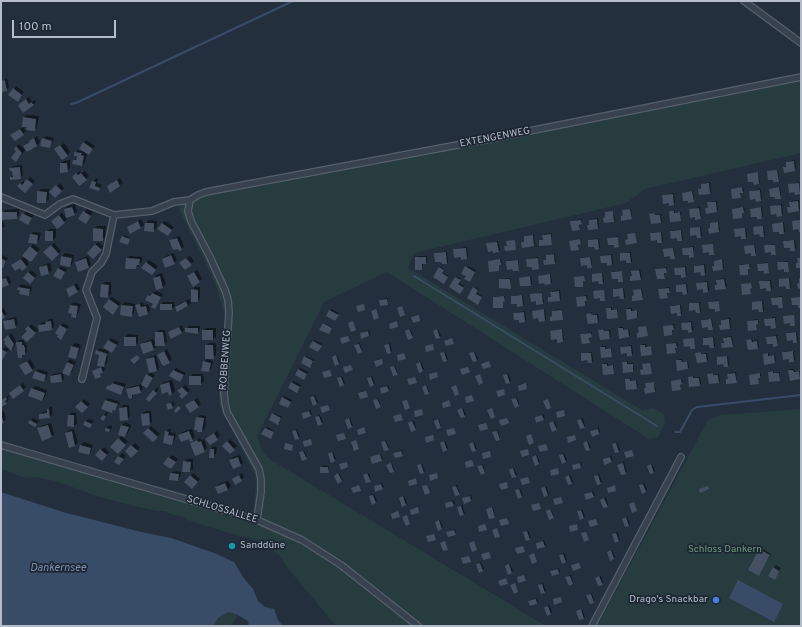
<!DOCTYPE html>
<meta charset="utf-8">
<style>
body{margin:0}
#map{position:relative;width:802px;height:627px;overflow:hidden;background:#242f3e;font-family:Overpass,sans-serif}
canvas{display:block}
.frame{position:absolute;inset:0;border:2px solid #b4bcc9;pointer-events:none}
.scale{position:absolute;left:12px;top:20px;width:104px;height:18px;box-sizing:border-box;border:2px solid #b4bcc9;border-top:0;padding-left:5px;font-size:12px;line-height:14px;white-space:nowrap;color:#b4bcc9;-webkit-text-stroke:3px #1d2633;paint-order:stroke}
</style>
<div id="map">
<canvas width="802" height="627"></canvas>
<div class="frame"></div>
<div class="scale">100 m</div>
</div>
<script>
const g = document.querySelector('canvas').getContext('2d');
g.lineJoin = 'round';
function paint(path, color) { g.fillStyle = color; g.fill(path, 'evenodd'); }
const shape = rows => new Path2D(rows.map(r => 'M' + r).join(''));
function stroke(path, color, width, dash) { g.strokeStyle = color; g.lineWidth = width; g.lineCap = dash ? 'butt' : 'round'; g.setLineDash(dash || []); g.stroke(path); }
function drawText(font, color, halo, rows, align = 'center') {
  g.font = font + ' Overpass,sans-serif'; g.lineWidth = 3.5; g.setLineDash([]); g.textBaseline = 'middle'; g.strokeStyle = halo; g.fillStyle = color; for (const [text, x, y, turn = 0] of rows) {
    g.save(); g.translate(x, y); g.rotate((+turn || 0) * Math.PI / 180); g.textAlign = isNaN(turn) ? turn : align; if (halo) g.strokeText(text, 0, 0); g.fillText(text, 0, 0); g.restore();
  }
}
paint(shape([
 [801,80,801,153,645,189,626,203,414,253,408,268,642,410,653,408,664,414,665,424,658,437,649,439,387,272,324,302,257,436,262,451,271,460,546,626,336,626,287,567,279,555,269,548,269,544,248,537,239,536,188,520,185,517,170,514,165,511,158,511,134,506,96,496,59,482,35,477,26,478,1,469,1,440,69,462,253,512,256,485,255,475,220,406,219,394,225,316,218,291,205,261,178,207,198,198],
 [801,409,801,626,597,626,708,420,721,415],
 [229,612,238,615,233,623,229,626,213,626,218,618,224,614]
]), '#263c3f');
paint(shape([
 [1,492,63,512,141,532,171,538,214,553,234,562,243,577,253,589,258,601,265,607,274,609,278,620,283,626,249,626,248,621,238,615,229,612,224,614,218,618,213,626,1,626],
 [738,580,783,604,774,622,729,598]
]), '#394c67');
paint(shape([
 [7,78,9,87,6,90,1,91,1,82],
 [16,86,24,92,20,97,14,89],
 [29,97,32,102,35,100,36,102,33,105,19,105],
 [27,115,39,116,37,127,34,130,28,126,24,117],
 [23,127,26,131,15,140,15,132],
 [37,136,40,142,37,145,30,141],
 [46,136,54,138,52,144,50,147,43,139],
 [86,140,95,146,89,154,87,153,85,162,82,165,74,160,77,158,78,155,75,153,78,150,84,151,84,143],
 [64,143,70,152,67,155,58,147],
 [19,144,25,150,19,158,18,150,15,148],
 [70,160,70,168,67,171,61,163,64,161],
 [795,160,796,169,785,172,785,168,787,166,787,162],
 [22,165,23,175,20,178,11,177,14,175,13,170,10,169,13,166],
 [778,170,779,179,778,181,768,172],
 [80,171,81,173,85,171,89,176,79,185,76,174],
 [758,172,760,182,759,183,748,174],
 [30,177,35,181,28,189,19,186,23,181,25,182],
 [96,178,98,179,97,183,102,185,98,190,91,187],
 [120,178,123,183,111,191,108,187],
 [710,182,711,192,700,194,699,190,702,188,702,184],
 [799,182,801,192,800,193,789,185],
 [60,183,64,188,55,197,50,192],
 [743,187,744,191,741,192,740,197,732,189],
 [780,187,781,197,780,198,770,189],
 [41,189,49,189,49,199,46,202,38,192],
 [761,189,762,199,761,200,750,191],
 [693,191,694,200,693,202,683,193],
 [674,193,675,203,674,204,669,202,663,195],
 [799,200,800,209,799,210,788,207,791,206,791,201],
 [717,201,718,210,717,211,706,209,709,207,710,202],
 [75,204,77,212,74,215,65,209,68,206],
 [782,204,783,214,782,215,771,207],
 [700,207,701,217,700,218,696,216,690,210],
 [744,207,745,211,742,212,742,217,733,209],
 [762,207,763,217,758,218,751,209],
 [19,209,19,215,16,218,3,213,5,210],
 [87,209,93,212,88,220,80,219],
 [631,209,632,217,631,218,622,216,624,215,624,210],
 [675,210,675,212,681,212,681,219,680,220,670,212],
 [26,211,34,215,28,224,20,219],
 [613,211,615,220,614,221,606,213],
 [62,213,67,219,58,227,55,218],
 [652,213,655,213,656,215,661,214,662,221,661,222,651,214],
 [598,218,599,227,598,228,588,226,591,219],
 [1,219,5,226,1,229],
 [141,219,144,225,131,233,128,227],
 [582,219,582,222,580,224,580,229,571,221],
 [149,220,157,221,156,228,153,231,146,223],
 [165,221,174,227,170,232,162,223],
 [719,222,720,230,719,232,711,224],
 [784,222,785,232,784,233,773,224],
 [97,226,106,226,105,237,102,240,94,229],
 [764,226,765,235,761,236,754,228],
 [701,227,702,236,701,237,691,229],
 [746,228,747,237,746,238,736,230],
 [49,229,56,229,56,237,53,240,46,232],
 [672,230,682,230,683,239,681,240,671,231],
 [34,232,41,233,39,240,36,243,31,234],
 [653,232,662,232,663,241,662,242,658,239,651,234],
 [552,233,552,243,551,244,540,241,543,239,544,234],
 [124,235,130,238,129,242,123,236],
 [526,235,534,235,535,244,534,246,523,243,525,241],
 [180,236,184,247,181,249,171,241,173,238],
 [618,236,619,245,618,246,608,238],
 [599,238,600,247,599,248,589,240],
 [581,239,581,242,579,243,579,249,570,241],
 [786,240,795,240,796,248,795,250,791,247,785,241],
 [498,241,500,250,499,251,493,250,487,244],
 [98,242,104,246,93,258,88,253],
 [54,243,61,251,52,260,45,252],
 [33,244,40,249,33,258,25,257,29,264,26,267,15,263,24,257],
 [775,244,776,253,775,254,765,246],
 [755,245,756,254,755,255,745,247],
 [694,246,694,255,693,256,683,248],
 [467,247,468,257,467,258,454,249],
 [674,248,675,257,674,258,664,250],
 [447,251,448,262,447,263,435,253],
 [631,252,632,261,631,262,621,254],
 [65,253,74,255,73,263,70,266,62,256],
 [174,253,177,260,174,263,163,259,166,256],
 [555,253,556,262,544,264,544,261,547,259,547,255],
 [612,254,613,263,612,265,602,256],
 [2,255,8,258,3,267,1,266,1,256],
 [88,256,91,264,89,267,79,271,76,262,78,260],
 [130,256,142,257,142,261,136,268,127,258],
 [190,256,194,261,185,268,183,260],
 [417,256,427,256,427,262,423,263,422,269,416,258],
 [538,257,539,267,538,268,527,259],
 [582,257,591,257,592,266,591,267,581,258],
 [501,259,502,263,499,264,499,270,489,261],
 [723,259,724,268,723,269,713,266,716,260],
 [149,260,158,266,154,271,146,263],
 [508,260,519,260,519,269,518,270,507,262],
 [788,261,789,270,788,271,778,263],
 [768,262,769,271,768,272,758,264],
 [50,263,52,270,49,273,42,275,40,267,43,265],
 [705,264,706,273,705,274,695,266],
 [741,264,750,264,751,267,749,268,748,274,740,266],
 [61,266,67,269,61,279,59,268],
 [467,266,476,270,471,280,466,267],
 [686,266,687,275,685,276,675,268],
 [441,267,444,269,442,272,448,276,445,282,440,268],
 [667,267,667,271,665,272,665,278,656,270],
 [640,269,642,278,641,279,631,277,634,271],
 [31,270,37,275,33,280,28,273],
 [197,270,202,279,193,285,188,276],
 [613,271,622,271,623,280,622,281,619,278,612,272],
 [162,273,166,284,163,287,157,289,154,278,156,275],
 [603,273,604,282,603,283,593,275],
 [551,274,552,282,551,284,539,276],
 [9,276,11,282,9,285,1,287,1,278],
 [531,276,532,284,531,285,526,286,520,278],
 [457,277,461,279,459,283,464,286,460,293,456,278],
 [511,278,510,288,500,280,501,279],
 [725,278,727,287,725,288,716,286,718,279],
 [790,278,791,287,790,288,780,280],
 [771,280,772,289,771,290,760,282],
 [708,281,709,290,708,291,697,283],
 [105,282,111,282,111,294,108,297,102,285],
 [77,283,80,289,77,291,67,289],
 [687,283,688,292,684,293,677,285],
 [21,284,32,287,31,292,28,295,21,290,18,289],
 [195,287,200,287,200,298,198,301,192,290],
 [475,287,479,289,477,293,482,296,479,302,474,288],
 [670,287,670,291,668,292,668,297,659,289],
 [615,288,624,288,625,297,624,298,614,289],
 [642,289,643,297,642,299,633,296,635,295,635,290],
 [560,290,561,299,560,300,549,297,552,296,552,291],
 [156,291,163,294,155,307,149,295],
 [542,292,544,302,542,303,532,295],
 [513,295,523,295,524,304,523,305,512,297],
 [587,295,588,299,586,300,585,306,577,298],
 [495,296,505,296,505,299,503,301,502,307,494,297],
 [782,296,783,305,782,307,772,298],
 [112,297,121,303,116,311,109,299],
 [388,298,387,304,380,300,381,299],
 [189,299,191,303,188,306,178,310,176,307,179,304],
 [719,300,720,309,719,310,709,302],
 [763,301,764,310,763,311,753,303],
 [73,302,81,304,79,311,76,317,69,312,71,305],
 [125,302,135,304,134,313,131,316,122,305],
 [143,302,144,305,148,304,150,310,148,313,136,306],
 [163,302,174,302,175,306,172,309,161,305],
 [700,302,701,311,700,312,690,304],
 [672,305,681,305,682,314,678,315,677,312,671,306],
 [612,307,612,309,618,309,618,316,617,317,607,309],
 [4,308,7,314,1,318,1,310],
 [628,308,632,308,632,310,637,310,638,316,637,317,627,309],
 [331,309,339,313,336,319,327,316],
 [545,309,546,319,540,321,539,317,533,311],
 [562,309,563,318,562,319,551,317,553,316,554,310],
 [525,311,526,320,525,321,519,319,514,313],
 [592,312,592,315,598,314,599,321,598,322,587,314],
 [16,317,18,324,15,327,4,322,7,319],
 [776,317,776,326,775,328,765,319],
 [730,318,731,327,730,328,720,326,723,319],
 [49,319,53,319,54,327,51,329,39,325,42,322,47,322],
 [703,319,712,319,713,328,712,329,702,321],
 [758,319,759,322,757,324,756,329,748,321],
 [692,321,693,330,689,332,688,329,682,323],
 [63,323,69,326,61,338,61,325],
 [324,323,332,327,329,332,323,324],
 [31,324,38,330,27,341,28,331,27,329],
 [674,324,675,328,673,329,672,334,664,327],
 [182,325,184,330,181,333,169,332],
 [189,326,200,326,200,330,197,333,186,329],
 [620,327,623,327,624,329,629,329,630,335,629,336,619,328],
 [206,328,216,328,216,337,213,339,203,331],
 [410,329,413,336,412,337,407,330],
 [438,329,441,336,437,338,434,331],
 [563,329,564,340,558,341,558,338,551,331],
 [600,329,604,329,604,331,610,330,611,337,610,338,599,330],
 [159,330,165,330,167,342,164,345,156,345,156,347,153,349,141,345,144,342,153,339,156,345,156,333],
 [369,330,370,334,369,335,361,333],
 [592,332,592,335,590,337,590,342,581,334],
 [788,332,797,332,798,341,794,342,793,339,787,333],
 [11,333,16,341,14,347,11,350,5,340],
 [128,334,138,335,138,342,135,345,125,337],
 [777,335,778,344,777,345,767,337],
 [732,336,733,345,732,346,722,343,724,342,725,337],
 [705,337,714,337,715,346,714,347,710,344,704,338],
 [111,338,119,342,112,352,109,351,108,354,101,351,101,353,108,356,107,363,104,366,105,369,100,376,93,371,102,366,100,354,97,351,100,348,103,350],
 [749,339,752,339,753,341,758,340,759,347,758,348,747,340],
 [20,340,24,340,24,343,26,343,26,345,27,345,27,351,22,357,17,342],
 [314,340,322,344,319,350,313,341],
 [677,342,678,346,676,347,675,352,667,344],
 [75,343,81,345,78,355,75,358,69,356,72,346],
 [209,343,216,343,216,355,213,358,206,346],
 [360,343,362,350,361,351,355,345],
 [390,343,392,351,388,353,386,345],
 [642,344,646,344,646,346,651,346,652,352,651,354,641,346],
 [632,345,633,354,631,355,621,347],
 [602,346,606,346,606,348,612,348,612,355,611,356,601,348],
 [5,347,9,349,1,361,1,351],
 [167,349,172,359,169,362,159,355],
 [784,351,794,351,795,360,793,361,790,358,783,353],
 [445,352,448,359,447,360,442,353],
 [475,352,478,359,476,360,472,353],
 [592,352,593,361,592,362,582,354],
 [698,352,701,352,702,354,707,353,708,360,707,361,697,353],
 [765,353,769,353,769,355,775,355,776,361,774,362,764,354],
 [156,355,159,368,157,371,147,359,150,357],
 [337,355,340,362,339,363,334,356],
 [306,356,314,360,311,366,305,357],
 [728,356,729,365,728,366,718,358],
 [30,359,35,367,32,370,20,365,26,360,27,362],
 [70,359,76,362,72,372,69,374,63,372,64,378,62,381,51,376,53,374,64,372,67,362],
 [207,359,213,361,211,369,208,371,204,362],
 [678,359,682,359,682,361,688,361,689,367,687,369,677,360],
 [628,361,628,363,633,363,634,370,633,371,623,363],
 [421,362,424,369,420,371,418,363],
 [604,363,608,363,608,365,614,365,614,371,613,373,603,365],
 [395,366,398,373,397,374,392,367],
 [176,368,186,373,180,381,174,370],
 [300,368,308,372,305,378,299,369],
 [38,369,48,372,46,379,43,381,35,372],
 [790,369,794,369,794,371,800,371,801,377,799,378,789,370],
 [770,371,774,371,774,373,780,372,780,379,779,380,769,372],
 [150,372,155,375,149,384,146,387,142,385,143,389,140,392,134,394,132,398,127,390,130,387,142,384],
 [736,372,737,381,736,382,727,380,729,378,729,373],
 [508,373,511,381,507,383,505,375],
 [710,373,713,373,714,375,719,374,720,381,719,382,709,374],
 [761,373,761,376,759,377,758,383,750,375],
 [193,374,203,374,204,381,201,384,190,377],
 [342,376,345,383,344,384,338,378],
 [372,376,375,384,374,385,368,378],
 [690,376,694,376,694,378,700,377,701,384,699,385,689,377],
 [631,378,631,380,637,380,638,387,636,388,626,380],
 [682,379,683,382,681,384,680,389,672,381],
 [172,380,175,391,172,394,161,385,164,382],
 [115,381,126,384,123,391,120,394,108,387],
 [293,381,301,385,298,391,289,388],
 [648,382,654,382,656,390,655,391,645,389],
 [23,383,26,387,13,397,10,393],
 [185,385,190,390,182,397,179,391],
 [388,385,390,389,389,390,381,388],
 [427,385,429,392,428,393,423,387],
 [35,386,47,390,45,397,42,400,32,389],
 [157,388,159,389,152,398,147,399],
 [9,395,9,396,8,398,9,400,1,406,1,400],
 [315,395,318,402,317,404,311,397],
 [284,396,292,400,289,406,283,398],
 [517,397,519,404,518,406,512,399],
 [108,398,120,402,118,407,112,412,106,400],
 [197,398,201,404,198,407,187,405],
 [378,398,381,406,380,407,374,400],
 [84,399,90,404,82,412,77,407],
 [174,401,175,405,172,407,167,405],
 [123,405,129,405,130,416,127,419,120,408],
 [50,407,52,407,52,415,49,417,40,414,43,412,48,411],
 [463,408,466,415,464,416,459,410],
 [310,410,312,414,311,415,303,413],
 [4,411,6,419,1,423,1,412],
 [145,411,151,411,152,422,149,424,142,414],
 [72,412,76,413,77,423,74,426,68,425,69,415],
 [106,412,108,413,104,420,102,419],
 [274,413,282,417,279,423,273,414],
 [543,414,545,418,543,419,536,417],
 [200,415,206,416,205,429,202,431,197,418],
 [320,415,323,422,322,423,316,417],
 [33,418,39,421,34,426,31,420],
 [350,418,353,425,349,427,347,419],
 [583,418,585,426,584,427,579,420],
 [88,419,94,421,89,427,86,422],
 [439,419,441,426,440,427,435,421],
 [414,421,416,428,415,429,410,422],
 [555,421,557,428,556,429,551,422],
 [125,422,131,425,128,433,125,436,122,425],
 [51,423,54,434,52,437,39,429,41,426],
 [109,425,112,426,112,428,109,431,106,430],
 [151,426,160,434,153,441,145,433],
 [267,427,274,431,271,437,263,434],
 [599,428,600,432,599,433,591,431],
 [74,429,78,443,75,445,66,433,69,430],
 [169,429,171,429,170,432,176,434,174,441,171,444,166,432],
 [192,429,195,437,192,440,190,437,179,435,182,432],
 [297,429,300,437,296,439,294,430],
 [498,430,500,438,499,439,495,432],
 [217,431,220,436,210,444,207,439],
 [121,436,128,441,120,450,119,439],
 [200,438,201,440,204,439,207,448,204,451,191,443,194,441],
 [230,439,237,446,230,453,223,446],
 [386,440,389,448,388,449,383,442],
 [445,441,448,448,447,449,442,442],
 [588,441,591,448,590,449,584,443],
 [84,442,93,445,91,451,88,454,79,451,81,445],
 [474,442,477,449,473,451,470,444],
 [617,442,620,450,619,451,613,445],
 [135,443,140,448,131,456,126,451],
 [213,446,217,447,216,454,213,457,211,449],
 [104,447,109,452,102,460,96,455],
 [304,450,307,457,306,458,300,453],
 [402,450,403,454,402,455,394,453],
 [333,452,336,459,332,461,330,453],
 [122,453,126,456,122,461,115,461],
 [564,453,567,460,566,461,560,455],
 [381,454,383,459,373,463,372,457],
 [172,455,178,459,173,465,165,464],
 [240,455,243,463,240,465,230,460,233,457],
 [537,455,540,462,536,465,534,456],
 [611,456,613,460,612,461,604,459],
 [187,459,193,459,193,469,190,471,184,462],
 [581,462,582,466,581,467,573,465],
 [624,462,627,472,621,474,618,465],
 [392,463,394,470,393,471,388,465],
 [422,464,425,471,421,473,419,465],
 [483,464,485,472,484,473,479,466],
 [652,464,655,471,651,473,648,466],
 [322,466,329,466,329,470,328,472,321,467],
 [514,468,517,475,513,477,510,470],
 [174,471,181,472,180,477,177,480,171,474],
 [193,473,200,479,195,485,185,482],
 [242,473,244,477,236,484,233,479],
 [339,473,343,480,339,482,336,475],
 [369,473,371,480,370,481,365,474],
 [599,474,602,482,598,484,595,476],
 [570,475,573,482,569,484,567,476],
 [228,481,231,486,228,489,219,493,216,487,219,484],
 [382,483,384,487,382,488,375,486],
 [644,483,647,490,646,491,640,485],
 [457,485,460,493,459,494,454,487],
 [546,486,549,494,548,495,542,489],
 [520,488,523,495,521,497,516,490],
 [593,491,595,495,593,496,586,494],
 [374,494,377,501,376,502,370,496],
 [471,495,472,499,464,502,463,498],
 [404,496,407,503,403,505,401,497],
 [606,497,608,505,607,506,601,500],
 [453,500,455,504,454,505,446,503],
 [462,505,465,513,461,515,458,508],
 [493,507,495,516,494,517,487,509],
 [551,509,554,516,553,517,548,510],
 [582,509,585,516,581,519,578,511],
 [627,517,630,524,625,526,623,519],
 [440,520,443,527,442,528,437,521],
 [455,529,456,533,455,534,447,532],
 [528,530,531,538,526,540,525,532],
 [617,532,620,539,619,541,613,534],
 [544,540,546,545,545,546,537,543],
 [761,548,771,554,760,574,760,550],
 [612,550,615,557,614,558,609,551],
 [564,553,567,560,566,562,560,555],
 [481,562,484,569,482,570,477,564],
 [510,564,513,571,509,573,507,565],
 [776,565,781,568,774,578,773,568],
 [559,568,560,572,552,575,551,571],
 [571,575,573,582,572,584,567,577],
 [601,576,603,583,602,584,597,577],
 [543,583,546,591,544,592,540,585],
 [592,593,594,601,593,602,589,595],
 [537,598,538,602,530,605,529,601],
 [549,605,552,612,551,614,545,607],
 [582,609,585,617,584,618,577,611]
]), '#0007');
stroke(shape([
 [71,104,76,103,293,1],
 [414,276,657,426],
 [675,432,680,432,692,410,697,407,801,395]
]), '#394c67', 2);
paint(shape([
 [5,80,7,91,1,92,1,81],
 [13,88,22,95,18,102,8,95],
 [26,99,29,104,31,102,34,105,23,113,18,105],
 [23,117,36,119,35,131,26,130,27,127,22,127],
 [20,129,24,135,15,141,10,135],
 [34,138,37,146,27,152,23,146,30,142,29,141],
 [42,138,52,141,50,148,40,146],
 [83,142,93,149,89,155,79,149],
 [60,145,68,156,62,160,54,149],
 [16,146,22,153,16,162,11,158,16,151,14,149],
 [74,152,82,153,81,155,84,156,82,166,72,164,73,160,76,160,77,156,74,156],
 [794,161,795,171,784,173,783,167,786,167,786,162],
 [60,163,67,163,68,172,60,173],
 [20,167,21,179,10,180,10,177,13,177,12,171,10,171,9,168],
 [777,170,779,182,773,182,773,180,768,180,767,171],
 [758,172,759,184,754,185,753,182,748,182,747,174],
 [76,173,78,175,81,173,87,180,79,186,72,177],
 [27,179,33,184,25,193,17,186,20,183,22,185],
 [117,180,120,186,110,193,107,186],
 [92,181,96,182,95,186,100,188,99,191,89,188],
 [709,183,710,194,699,195,698,189,701,189,701,184],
 [799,183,800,194,795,195,794,192,789,193,788,184],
 [56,185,62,191,55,198,49,192],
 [742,187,743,193,740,193,741,198,732,199,731,189],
 [779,187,781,199,775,199,775,197,770,197,769,189],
 [760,190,761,201,756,202,755,199,750,200,749,191],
 [37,191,47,192,46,203,37,203],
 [692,191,694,202,688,203,688,201,683,201,682,193],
 [673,194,674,205,669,206,669,203,663,204,662,195],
 [798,201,799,211,788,213,787,207,790,207,789,202],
 [707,202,716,202,717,212,706,214,705,208,708,208],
 [781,205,782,216,777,217,776,214,771,215,770,206],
 [72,207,75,215,66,218,64,209],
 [743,207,744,213,742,213,742,218,733,219,732,209],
 [761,207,762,219,757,219,757,217,751,217,750,209],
 [699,208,701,219,695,220,695,217,690,218,689,209],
 [630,209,632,219,621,221,621,216,623,215,622,210],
 [83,211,91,216,86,224,78,219],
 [613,211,614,222,604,223,603,218,605,217,605,212],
 [669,211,674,211,674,213,680,212,681,221,670,222],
 [2,212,17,212,17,219,2,220],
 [22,213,32,218,28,225,19,220],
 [655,213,655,215,660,215,661,223,651,224,649,214],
 [59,215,65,223,57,229,51,221],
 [597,219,598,229,588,230,587,225,589,225,589,220],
 [581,220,582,224,579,225,580,230,572,231,570,221],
 [801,220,801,232,799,232,798,229,793,230,792,221],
 [138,221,141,228,130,234,127,227],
 [718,222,719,232,709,234,708,229,710,228,710,223],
 [783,222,784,234,779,234,779,232,773,232,772,224],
 [145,223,154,223,154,232,144,231],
 [162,223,172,230,168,236,157,229],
 [763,226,764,237,760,237,759,234,754,235,753,227],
 [700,227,701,238,697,238,696,235,690,236,690,228],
 [93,228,103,229,103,241,93,241],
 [745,228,746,239,741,239,741,236,735,237,734,229],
 [681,230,682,241,677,241,677,238,671,239,670,231],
 [45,231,53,231,53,241,45,241],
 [661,232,662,243,657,243,657,240,651,241,650,233],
 [635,233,637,243,626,245,625,240,628,239,627,234],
 [30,234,38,235,37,244,28,243],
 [551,234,552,245,539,246,539,240,543,240,542,235],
 [533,235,534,246,522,248,521,242,524,242,524,236],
 [122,236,130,239,128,245,119,242],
 [618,237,619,247,614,248,614,245,608,245,607,238],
 [177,238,182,250,179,251,178,249,173,250,169,240],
 [580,239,581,244,578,245,579,250,571,251,569,241],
 [598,239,599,249,595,250,594,247,588,247,588,240],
 [515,240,516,250,505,251,504,246,507,246,506,241],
 [794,240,795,251,790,251,790,248,784,248,783,241],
 [497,242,499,252,493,253,493,251,488,252,486,243],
 [95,244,102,250,93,259,87,253],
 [713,244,714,255,709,255,709,252,703,253,702,245],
 [51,245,59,254,52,261,43,252],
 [754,245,756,256,751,256,751,253,745,254,744,246],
 [764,245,775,245,776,255,771,255,771,252,765,253],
 [30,246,38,253,31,262,22,256],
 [693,247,694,257,689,258,689,255,683,255,682,248],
 [466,248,467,259,461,260,461,257,454,258,453,249],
 [673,248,675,259,670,259,670,256,664,257,663,249],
 [446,252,447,264,442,264,441,262,435,262,434,253],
 [620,253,630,253,631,263,626,263,626,260,620,261],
 [554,254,555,264,544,265,543,260,546,260,546,255],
 [171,255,175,264,165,268,162,259],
 [611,255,612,265,607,266,607,263,601,263,600,256],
 [61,256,72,258,70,267,60,265],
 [415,257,426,257,426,264,422,264,422,270,415,270],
 [590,257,592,268,587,268,587,265,581,266,580,258],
 [1,258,6,261,3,268,1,267],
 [86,258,89,268,78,272,75,262],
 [126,258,140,259,139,265,137,265,136,269,125,269],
 [186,258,192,265,185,270,179,263],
 [538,258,539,269,532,270,532,267,527,267,526,259],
 [797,258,801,258,801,268,796,268,796,263,798,263],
 [21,259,27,267,22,271,20,268,15,271,11,265],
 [500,259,501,265,499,265,499,271,489,272,488,261],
 [722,259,723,270,713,271,712,266,714,266,714,261],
 [518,260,519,271,513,271,512,269,507,270,506,261],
 [146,262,156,270,152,275,141,268],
 [777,262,788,262,789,272,784,272,784,269,778,270],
 [768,263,769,273,764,274,764,271,758,271,757,264],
 [749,264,750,269,748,269,748,275,740,275,739,265],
 [47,265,49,274,41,276,39,267],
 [704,265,705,275,701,276,700,272,694,273,694,266],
 [465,266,475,272,470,282,464,279,466,276,461,274],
 [439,267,444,270,442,273,448,277,444,284,433,277],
 [685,267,686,277,681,278,681,275,675,275,674,268],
 [58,268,65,272,61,280,53,276],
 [666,268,667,273,664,273,665,279,657,279,655,269],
 [639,270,641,280,630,281,630,276,632,276,631,271],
 [622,271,623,282,618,282,618,279,612,279,611,272],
 [28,272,35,278,30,284,23,278],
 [194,272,200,282,193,287,187,276],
 [602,273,603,284,599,284,598,281,592,282,592,274],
 [550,274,551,284,545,285,544,283,539,284,538,276],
 [160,276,163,288,156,290,153,278],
 [530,276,531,286,520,286,519,278],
 [584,276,585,281,583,281,583,287,575,287,574,277],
 [455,277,461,280,458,284,464,288,460,294,449,287],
 [6,278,9,285,1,288,1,279],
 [789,278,790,289,786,289,785,286,779,287,779,279],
 [799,278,801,278,801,288,798,289,797,284,799,283],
 [499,279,510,279,511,289,499,288],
 [724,279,726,289,715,290,715,285,717,285,716,280],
 [759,281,770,281,771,291,766,291,766,288,760,289],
 [707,282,708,292,703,293,703,289,697,290,696,283],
 [751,283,752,288,750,289,751,294,742,295,741,284],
 [101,284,109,285,108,298,100,297],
 [686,284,687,294,683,295,682,292,676,292,676,285],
 [74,285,78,292,69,297,66,289],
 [18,287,30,289,29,296,19,294,20,290,17,290],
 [473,287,478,290,476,294,482,297,478,305,467,298],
 [623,288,624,299,620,299,619,296,613,297,613,289],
 [669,288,670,293,667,293,668,298,660,299,658,289],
 [191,289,198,290,198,302,191,302],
 [641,289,643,300,632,301,632,296,634,295,633,290],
 [604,290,605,301,600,301,600,298,594,299,593,291],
 [559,291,560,301,548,302,548,297,551,297,550,292],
 [152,293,161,297,155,309,151,307,153,304,145,300,148,295,150,296],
 [542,293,543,304,536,305,536,301,531,302,530,294],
 [522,295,523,306,517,307,517,304,511,304,511,296],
 [504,296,505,301,503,302,503,308,493,308,493,297],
 [586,296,587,301,585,301,585,306,577,307,576,297],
 [782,297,783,308,778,308,778,305,772,305,771,298],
 [801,297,801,308,798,308,798,305,792,305,791,298],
 [109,299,119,306,113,315,103,307],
 [387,299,388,305,380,306,379,300],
 [186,301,188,306,177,312,175,307],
 [719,301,720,311,715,312,715,309,709,309,708,302],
 [762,301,763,312,759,312,758,309,752,310,752,302],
 [689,303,699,303,700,313,696,313,695,310,689,311],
 [140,304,141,307,146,306,148,314,139,317,135,305],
 [160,304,172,304,172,310,160,310],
 [364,304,365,310,358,312,356,306],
 [70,305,78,306,76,318,71,317,72,314,68,313],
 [121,305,133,306,132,317,120,315],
 [680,305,681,316,677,316,677,313,671,314,670,306],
 [402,306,405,315,400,317,397,308],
 [606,308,611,308,611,310,617,309,618,318,607,319],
 [376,309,379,318,374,320,371,311],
 [544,309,545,321,539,322,538,318,533,319,532,311],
 [626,309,631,309,631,311,637,310,637,318,627,320],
 [1,310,5,317,1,320],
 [329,310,339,315,335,321,326,316],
 [562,310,563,320,550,321,550,317,552,316,552,311],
 [524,312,525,322,519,323,519,320,514,320,513,313],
 [591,313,592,315,597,315,598,323,588,324,586,314],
 [419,315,420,321,413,323,411,317],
 [794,315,795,326,790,326,790,323,784,324,783,316],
 [775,318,776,328,771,329,771,326,765,326,764,319],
 [14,319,16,328,5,330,3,321],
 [711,319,713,330,708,330,708,327,702,328,701,320],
 [729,319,730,329,720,330,719,325,721,325,721,320],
 [758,320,758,324,756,325,757,330,748,331,747,321],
 [51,321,52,330,39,332,38,325,46,324,45,322],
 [353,321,356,330,351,332,348,323],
 [397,321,398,327,390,329,389,324],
 [691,322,692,332,688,333,688,330,682,330,681,323],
 [323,323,332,328,329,334,319,330],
 [60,325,67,329,61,340,57,337,58,335,55,333],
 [673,325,674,330,672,330,672,335,664,336,663,326],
 [28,326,36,333,27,342,21,337,27,331,25,329],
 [646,326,648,336,637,338,637,333,639,332,638,327],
 [179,327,182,333,171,339,168,332],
 [185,328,198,328,198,334,185,332],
 [618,328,623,328,623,330,628,329,629,337,619,339],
 [409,329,413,338,408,340,405,331],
 [437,329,440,338,436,339,433,331],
 [562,329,563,342,557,343,557,339,551,340,550,331],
 [603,329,604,331,609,331,610,339,600,340,598,330],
 [202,330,213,330,213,340,202,340],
 [368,331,369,336,361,339,360,333],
 [155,332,163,332,165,346,155,346],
 [796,332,797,343,793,343,793,340,787,341,786,333],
 [591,333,592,337,589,338,590,343,582,344,580,334],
 [8,335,14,344,11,351,4,343,6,342,3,340],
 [348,336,350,341,342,344,340,338],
 [776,336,778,346,773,347,773,344,767,344,766,337],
 [124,337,136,337,136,346,124,346],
 [713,337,714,348,710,348,709,345,703,345,703,338],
 [731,337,733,347,722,348,721,343,724,343,723,338],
 [452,338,454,344,446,346,444,341],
 [694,338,695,349,690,349,690,346,684,347,683,339],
 [751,339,752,342,757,341,758,349,748,350,746,340],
 [108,340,117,345,112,353,103,348],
 [151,341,154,350,143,354,140,344],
 [313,341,322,346,318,352,309,347],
 [16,342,22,342,22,345,24,345,24,347,25,347,25,355,22,355,22,358,18,358],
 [676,343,677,348,675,348,676,353,667,354,666,344],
 [359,344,362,352,358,354,354,345],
 [389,344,391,353,387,354,384,345],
 [433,344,434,350,426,352,425,346],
 [205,345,213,345,214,359,205,359],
 [640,345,645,345,645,347,651,346,652,355,641,356],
 [71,346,79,348,76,359,68,357],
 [631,346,632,356,627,356,627,353,621,354,620,347],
 [600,347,605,347,605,349,611,348,612,357,601,358],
 [1,349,7,352,1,362],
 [96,350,107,354,104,367,97,366,99,355,95,354],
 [164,351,170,363,163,366,157,355],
 [793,351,794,362,789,362,789,359,783,360,782,352],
 [444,352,447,361,443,362,440,353],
 [474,352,477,361,473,362,469,353],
 [701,352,701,354,706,354,707,362,697,363,695,353],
 [404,353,406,359,398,361,397,355],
 [581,353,591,353,592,363,588,363,587,360,581,361],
 [768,353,768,356,774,355,775,363,764,365,763,354],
 [137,355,140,358,134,364,130,360],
 [336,355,339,364,335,366,332,357],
 [304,356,313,361,310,368,301,363],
 [727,356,728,367,724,367,723,364,717,365,717,357],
 [154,357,157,371,149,373,146,359],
 [382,359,383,364,376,367,374,361],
 [676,360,681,360,682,362,687,361,688,369,677,371],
 [27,361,33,371,25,375,19,365],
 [203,361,211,363,209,372,201,371],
 [489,361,491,367,483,369,481,364],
 [67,362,74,365,69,376,62,373],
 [420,362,423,371,419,373,416,364],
 [622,362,627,362,627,364,633,364,633,372,623,373],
 [650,363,652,374,641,375,640,370,643,369,642,364],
 [602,364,607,364,607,366,613,365,614,374,603,375],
 [351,365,353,370,345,373,343,367],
 [394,366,398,375,393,376,390,367],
 [101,367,103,373,100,374,101,377,95,379,92,371],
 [468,367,470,372,462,375,460,369],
 [298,369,307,374,304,380,295,375],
 [173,370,184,375,180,382,169,376],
 [330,370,332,376,324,378,322,372],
 [788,370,793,370,794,372,799,371,800,379,790,381],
 [35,371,46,375,44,382,32,378],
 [773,371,773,373,779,373,780,381,769,382,768,372],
 [437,372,438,377,430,380,429,374],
 [713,373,713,375,718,375,719,383,709,384,707,374],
 [735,373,737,383,726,384,726,379,728,379,727,374],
 [760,373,760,378,758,378,759,384,750,385,749,375],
 [61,374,62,382,51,383,50,376],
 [146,374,153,378,147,388,141,385],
 [480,374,483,383,479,385,475,376],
 [507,374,510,383,506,384,503,375],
 [189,376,201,376,201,385,189,385],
 [693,376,693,378,699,378,700,386,689,387,688,377],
 [341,377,344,385,340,387,337,378],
 [371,377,374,385,370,387,367,378],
 [415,377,417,383,409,385,407,379],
 [625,379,630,379,630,381,636,380,637,389,626,390],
 [681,379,682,384,680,385,681,390,672,391,671,381],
 [169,382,172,394,169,396,168,392,162,394,160,385],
 [291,382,300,387,297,393,288,388],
 [654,382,655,392,645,394,644,388,646,388,645,383],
 [112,383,124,387,121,395,106,389,107,386,111,385],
 [526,383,527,389,519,391,518,386],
 [20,385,24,391,13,399,9,393],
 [426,385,429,394,425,395,422,387],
 [456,385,459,394,455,396,451,387],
 [139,386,141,393,132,395,132,398,129,399,126,389],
 [387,386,389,391,381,394,380,388],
 [182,387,188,393,182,399,179,396,181,394,177,391],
 [31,388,45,393,42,401,28,396],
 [504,389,505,395,498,397,496,391],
 [153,390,157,393,149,402,146,399],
 [366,391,368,397,360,399,358,393],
 [472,395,474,401,466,403,465,397],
 [314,396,317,404,313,406,310,397],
 [6,397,7,400,5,401,7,404,1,407,1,400],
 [282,397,291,402,288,408,279,404],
 [516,398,519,406,515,408,511,399],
 [377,399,381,407,376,409,373,400],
 [548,399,551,408,547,410,543,401],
 [105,400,118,404,115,411,113,410,112,413,101,409],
 [194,400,199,407,190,413,185,405],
 [407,400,410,408,405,410,402,401],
 [449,400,451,406,443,408,442,403],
 [81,401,88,407,82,413,75,407],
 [171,403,173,408,168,410,166,404],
 [328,405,330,410,322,413,320,407],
 [178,406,181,408,176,413,174,411],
 [127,407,128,420,120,421,119,408],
 [462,408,465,417,461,418,457,410],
 [492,408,495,417,491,419,487,410],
 [47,409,49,409,50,418,39,419,39,414,47,413],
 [422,409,423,415,415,417,414,411],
 [564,410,565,416,557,418,556,412],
 [309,411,311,416,303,419,302,413],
 [149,413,150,425,142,426,141,414],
 [272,413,281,418,278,425,269,420],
 [1,414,4,423,1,424],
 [401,414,403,420,395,422,393,416],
 [68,415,74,415,74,427,67,426],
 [103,415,106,416,104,421,100,419],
 [542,415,544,420,536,423,535,417],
 [319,416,322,424,318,426,315,417],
 [196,417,204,418,202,432,197,432,197,430,194,430],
 [349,418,352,427,348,429,345,420],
 [507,418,509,423,501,426,499,420],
 [438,419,441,428,437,429,434,421],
 [581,419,585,428,580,429,577,420],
 [30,420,37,424,35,427,28,423],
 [85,421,92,424,90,428,83,425],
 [412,421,416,430,411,432,408,423],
 [553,421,557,430,552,432,549,423],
 [486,423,488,429,480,431,478,425],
 [48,425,52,437,42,441,37,428],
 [121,425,129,427,125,437,118,435],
 [364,427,366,433,358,435,357,430],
 [105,428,110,429,109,432,105,431],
 [148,428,158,437,153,442,143,433],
 [265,428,274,432,271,439,261,434],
 [454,428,456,434,448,436,446,430],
 [598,429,599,434,592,437,590,431],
 [296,430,299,439,295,440,292,431],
 [72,431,75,446,69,448,65,433],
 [165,431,169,432,168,435,174,436,172,445,163,443],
 [189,431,193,441,190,442,189,439,181,442,178,435],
 [497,431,500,440,496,441,492,432],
 [214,433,218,440,210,445,205,439],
 [344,433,346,439,338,441,336,435],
 [531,434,534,443,529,445,526,436],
 [433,435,434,440,426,443,425,437],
 [575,435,576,440,568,443,567,437],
 [118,438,126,445,118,454,110,447],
 [311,439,312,445,304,447,303,441],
 [197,440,198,442,201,441,205,452,195,456,190,443],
 [356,440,359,449,354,451,351,442],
 [227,441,235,450,230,454,222,446],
 [385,441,389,450,384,451,381,442],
 [444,441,447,450,443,452,440,443],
 [587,441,590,450,586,451,583,443],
 [473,442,476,451,472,452,469,444],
 [285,443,293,445,292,451,284,449],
 [616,443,619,452,615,453,612,444],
 [546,444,548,450,540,452,538,446],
 [80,445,91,448,89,455,78,452],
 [131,445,138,451,131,458,125,451],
 [100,449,107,455,102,461,95,455],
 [210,449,214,449,214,458,209,458],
 [528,449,529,455,522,457,520,451],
 [632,450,634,456,626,458,624,452],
 [303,451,307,459,302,461,299,452],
 [401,451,403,456,395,458,393,453],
 [490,451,491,457,483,459,482,453],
 [332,452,335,461,331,463,328,454],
 [380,454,382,461,372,464,370,457],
 [563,454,566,462,562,464,559,455],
 [536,455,539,464,535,466,532,457],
 [118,456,124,459,119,465,114,462],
 [168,457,176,462,171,469,163,464],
 [238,457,241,466,233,469,229,460],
 [610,457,612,462,604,465,603,459],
 [472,460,474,466,466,468,465,462],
 [183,461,191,462,190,472,182,472],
 [347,462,348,467,341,470,339,464],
 [391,463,394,472,390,473,386,465],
 [580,463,581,468,573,470,572,465],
 [623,463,626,474,621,475,617,465],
 [421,464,424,473,420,474,417,465],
 [651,464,654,473,650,474,647,466],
 [482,465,485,473,481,475,477,466],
 [320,467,328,467,329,473,320,473],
 [513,468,516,477,512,478,509,470],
 [558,468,559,474,551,476,550,470],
 [170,473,179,474,178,481,169,480],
 [338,473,342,481,338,484,334,476],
 [367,473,371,482,366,483,363,475],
 [437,473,438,478,430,481,429,475],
 [190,475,198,482,192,489,184,482],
 [239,475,242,481,235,485,232,479],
 [569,475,572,484,568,485,565,477],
 [598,475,601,484,597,485,594,476],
 [528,477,530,483,522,485,520,479],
 [416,478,417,484,409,486,408,481],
 [507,482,508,488,501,490,499,484],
 [225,483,228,490,218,494,215,487],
 [381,484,383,489,375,492,374,486],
 [643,484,646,492,642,494,639,485],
 [359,485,361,491,353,493,351,488],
 [427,485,430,493,425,495,422,486],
 [615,485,616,491,608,493,607,488],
 [456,486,460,495,455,496,452,487],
 [708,486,709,489,700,493,699,489],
 [545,487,548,495,544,497,541,488],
 [519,489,522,497,518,499,515,490],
 [592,492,594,497,586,500,584,494],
 [373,495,376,503,372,505,369,496],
 [403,496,406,505,402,507,399,498],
 [470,496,471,501,464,504,462,498],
 [561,497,563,503,555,505,553,499],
 [604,498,608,507,603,508,600,500],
 [452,501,454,506,446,508,445,503],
 [634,502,637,511,632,513,629,504],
 [539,503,541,509,533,511,531,505],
 [461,506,464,515,460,516,457,507],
 [418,507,419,513,411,515,410,510],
 [492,507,495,518,489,519,486,509],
 [550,509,554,518,549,520,546,511],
 [581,510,584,518,580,520,577,511],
 [398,511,400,517,392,519,391,514],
 [407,515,410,524,406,526,402,517],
 [626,517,629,526,625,527,622,519],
 [507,518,509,524,501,526,499,520],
 [596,519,598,525,590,527,588,521],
 [439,520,442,529,438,531,435,522],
 [485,524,487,530,479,532,478,526],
 [577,524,578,530,570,532,569,526],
 [497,528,500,537,495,538,492,530],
 [454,530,456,535,448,537,446,532],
 [527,531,530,540,526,541,523,532],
 [586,532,589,540,584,542,581,533],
 [616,533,619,541,615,543,612,534],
 [434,534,436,540,428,542,426,536],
 [445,541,448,550,443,551,440,543],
 [474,541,477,550,472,552,469,543],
 [543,541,545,547,537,549,536,543],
 [523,546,525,552,517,554,515,548],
 [759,549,770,555,759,576,748,570],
 [611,550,614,559,610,561,607,552],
 [489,552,491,558,483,560,481,554],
 [534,553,537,562,532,564,529,555],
 [563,554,566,562,562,564,559,555],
 [469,556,471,562,463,564,461,558],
 [480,563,483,571,479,573,476,564],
 [579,563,581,568,573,571,571,565],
 [509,564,512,573,508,575,505,566],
 [773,567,779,571,775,580,768,576],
 [558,569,559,574,552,576,550,571],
 [524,575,526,581,518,583,517,577],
 [570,576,573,584,569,586,565,577],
 [599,576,603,585,598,586,595,578],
 [506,578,508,584,500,586,498,581],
 [515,583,518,592,514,594,510,585],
 [542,584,545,593,541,594,538,585],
 [591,594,594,603,590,604,586,595],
 [561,597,562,602,554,605,553,599],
 [536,599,537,604,530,606,528,601],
 [548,606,551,614,547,616,544,607],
 [581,609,584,619,579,620,576,611]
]), '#455162');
const minor = shape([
 [744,1,801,43],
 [1,197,45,215,60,204,73,199,114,215,152,211,174,202,190,200,198,195,206,192,484,140,801,77],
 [190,200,188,211,191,221,209,255,225,290,228,300,229,312,224,393,225,403,227,412,259,469,261,479,261,492,257,520],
 [82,379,97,318,86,290,92,272,101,263,106,254,114,215],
 [1,445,257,520,302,540,341,565,418,626],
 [592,626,681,457]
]);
stroke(minor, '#565f6c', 8);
stroke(minor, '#38414e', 5.5);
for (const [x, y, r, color] of [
 [232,546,4,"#0f9aa8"],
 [716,600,4,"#3f7fe0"]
]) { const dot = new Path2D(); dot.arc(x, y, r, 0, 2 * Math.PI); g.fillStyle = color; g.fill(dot); stroke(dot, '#1d2633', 1.5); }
drawText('10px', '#b4bcc9', '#1d2633', [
 ["EXTENGENWEG",495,138,-11],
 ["ROBBENWEG",226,360,-86],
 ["SCHLOSSALLEE",222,510,17]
]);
drawText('10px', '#b4bcc9', '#1d2633', [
 ["Sanddüne",240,546],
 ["Drago's Snackbar",708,600,"right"]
], 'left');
drawText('10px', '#6b9a76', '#1d2633', [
 ["Schloss Dankern",725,550]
]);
drawText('italic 11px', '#7c92b1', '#1d2633', [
 ["Dankernsee",58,569]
]);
</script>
